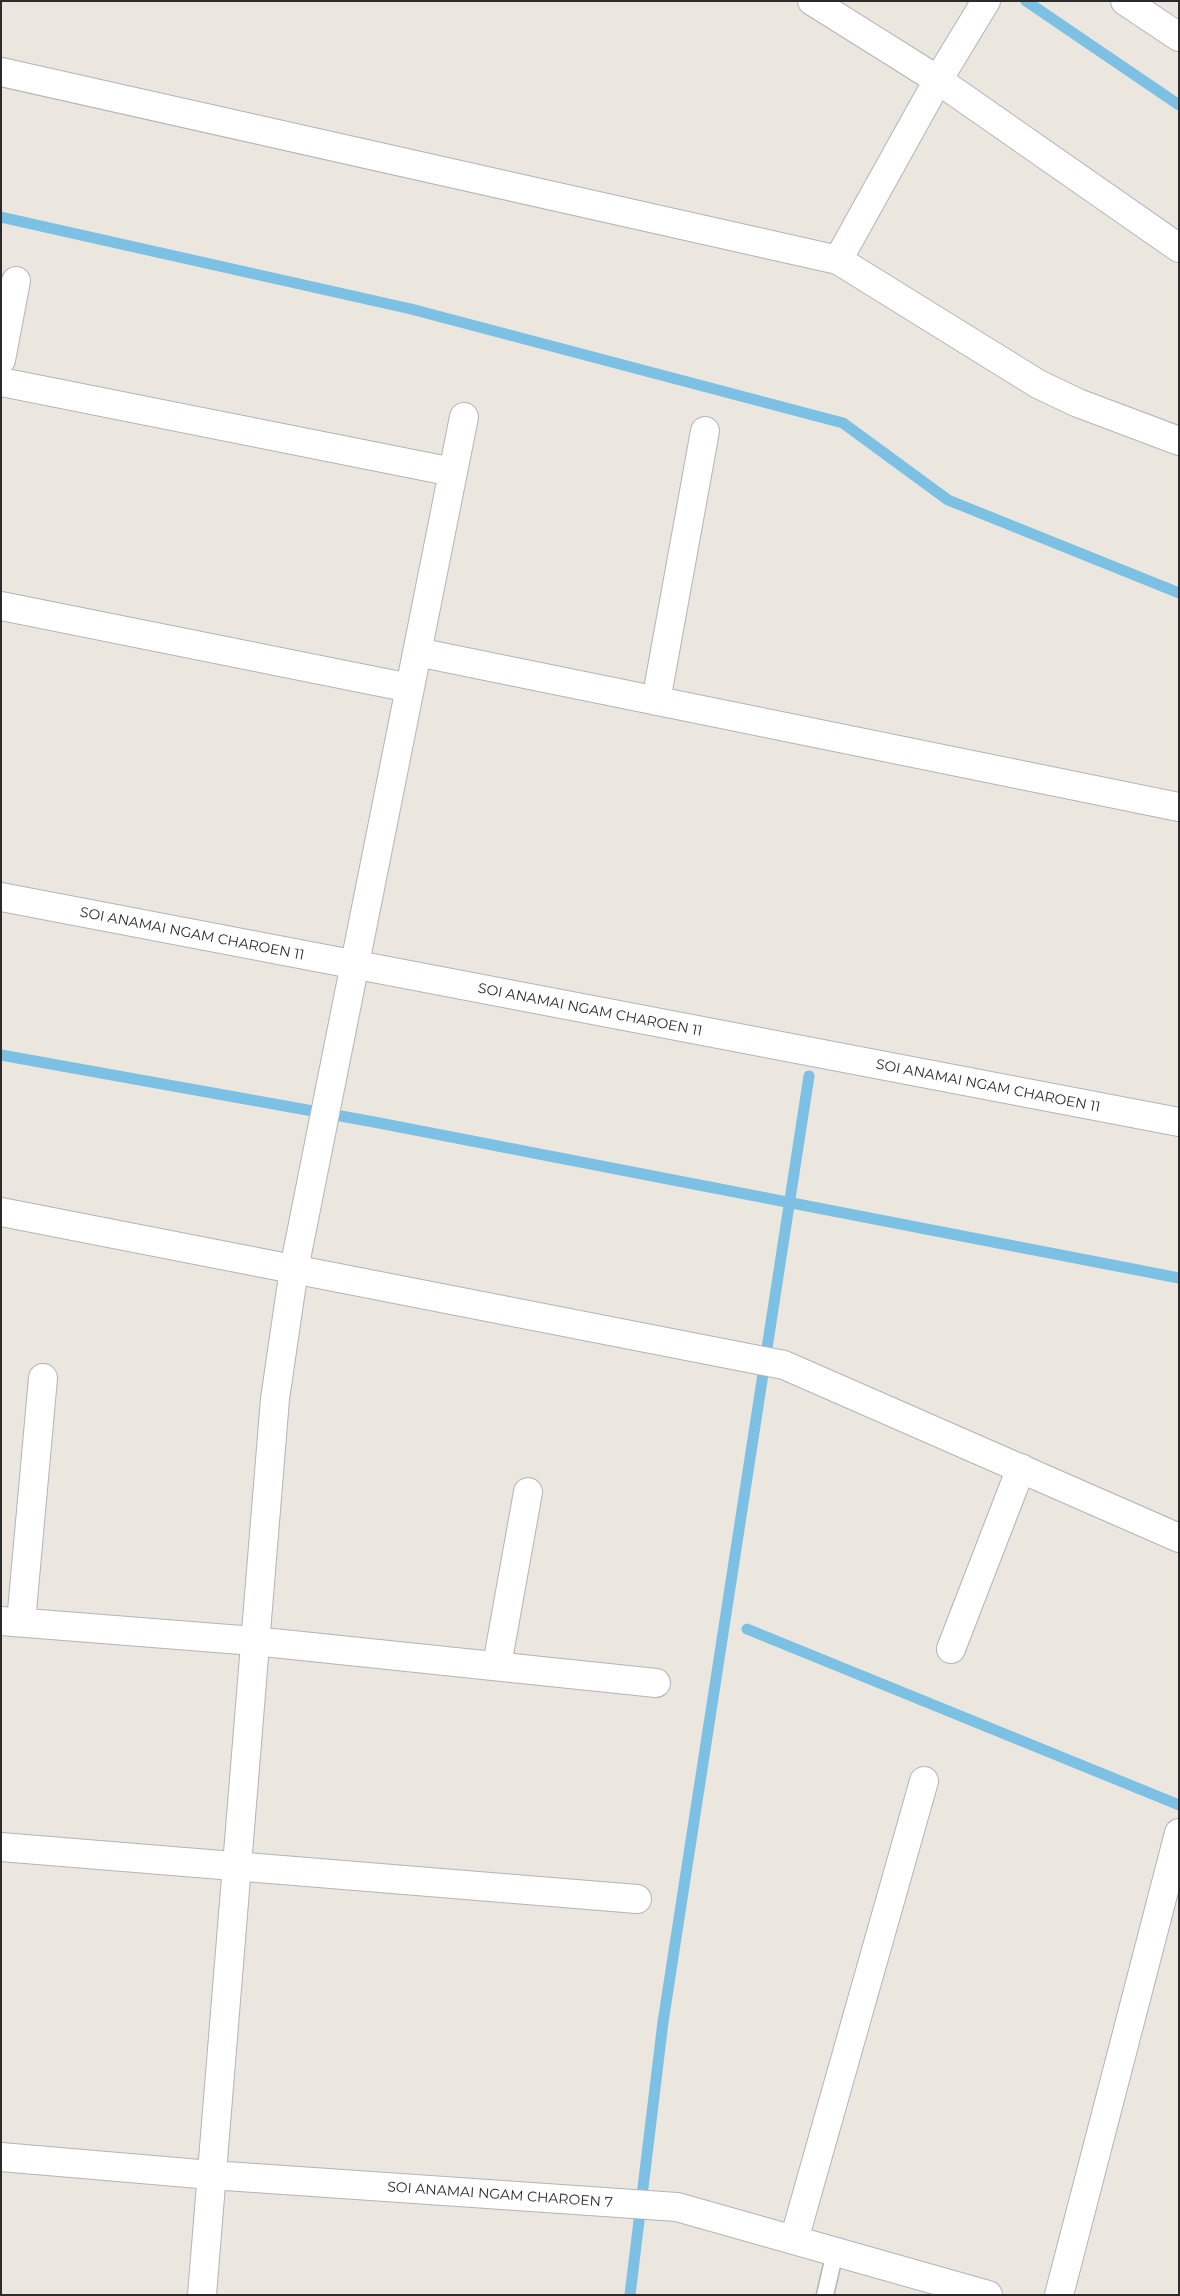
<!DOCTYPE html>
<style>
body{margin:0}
#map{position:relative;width:1180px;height:2296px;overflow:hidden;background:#ebe7de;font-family:Montserrat,sans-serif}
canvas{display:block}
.frame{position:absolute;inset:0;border:2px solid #2b2b2b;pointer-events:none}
</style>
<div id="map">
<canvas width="1180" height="2296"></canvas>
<div class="frame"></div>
</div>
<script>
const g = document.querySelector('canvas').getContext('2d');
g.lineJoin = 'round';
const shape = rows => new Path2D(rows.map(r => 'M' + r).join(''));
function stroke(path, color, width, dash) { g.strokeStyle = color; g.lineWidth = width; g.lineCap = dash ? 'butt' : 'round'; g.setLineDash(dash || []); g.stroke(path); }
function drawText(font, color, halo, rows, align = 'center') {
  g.font = font + ' Montserrat,sans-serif'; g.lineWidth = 4; g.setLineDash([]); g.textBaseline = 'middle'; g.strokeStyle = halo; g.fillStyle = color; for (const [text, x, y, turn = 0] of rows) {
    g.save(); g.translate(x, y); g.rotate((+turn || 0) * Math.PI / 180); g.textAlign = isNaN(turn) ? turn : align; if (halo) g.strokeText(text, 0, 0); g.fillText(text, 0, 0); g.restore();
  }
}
stroke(shape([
 [1026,1,1179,105],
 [1,217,411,309,843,423,948,500,1179,593],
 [1,1055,374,1122,1179,1278],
 [747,1629,1179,1805],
 [630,2295,663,2022,809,1076]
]), '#7cc0e3', 11);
const lane = shape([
 [825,2295,835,2252]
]);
const street = shape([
 [812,1,938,80,838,260,1038,384,1078,403,1179,441],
 [986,1,938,80,1179,248],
 [1125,1,1179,37],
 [1,72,838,260],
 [1,360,16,281],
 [1,382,453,472],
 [1,606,410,688],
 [417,652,1179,807],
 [656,701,705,431],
 [1,897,1179,1122],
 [1,1212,784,1365,1179,1538],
 [1,1621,254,1641,656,1683],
 [21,1622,43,1378],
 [951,1649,1021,1468],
 [497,1665,528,1492],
 [1,1847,637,1899],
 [1,2157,211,2175,677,2207,988,2295],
 [794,2240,924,1781],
 [202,2295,275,1399,294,1269,464,417],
 [1059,2295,1179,1833]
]);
stroke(lane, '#b2b3bd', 19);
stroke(street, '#b2b3bd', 30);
stroke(lane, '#fff', 16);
stroke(street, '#fff', 28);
drawText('14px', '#2b2b2b', '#fff', [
 ["SOI ANAMAI NGAM CHAROEN 11",192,934,11],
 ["SOI ANAMAI NGAM CHAROEN 11",590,1010,11],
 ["SOI ANAMAI NGAM CHAROEN 11",988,1086,11],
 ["SOI ANAMAI NGAM CHAROEN 7",500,2195,4]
]);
</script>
